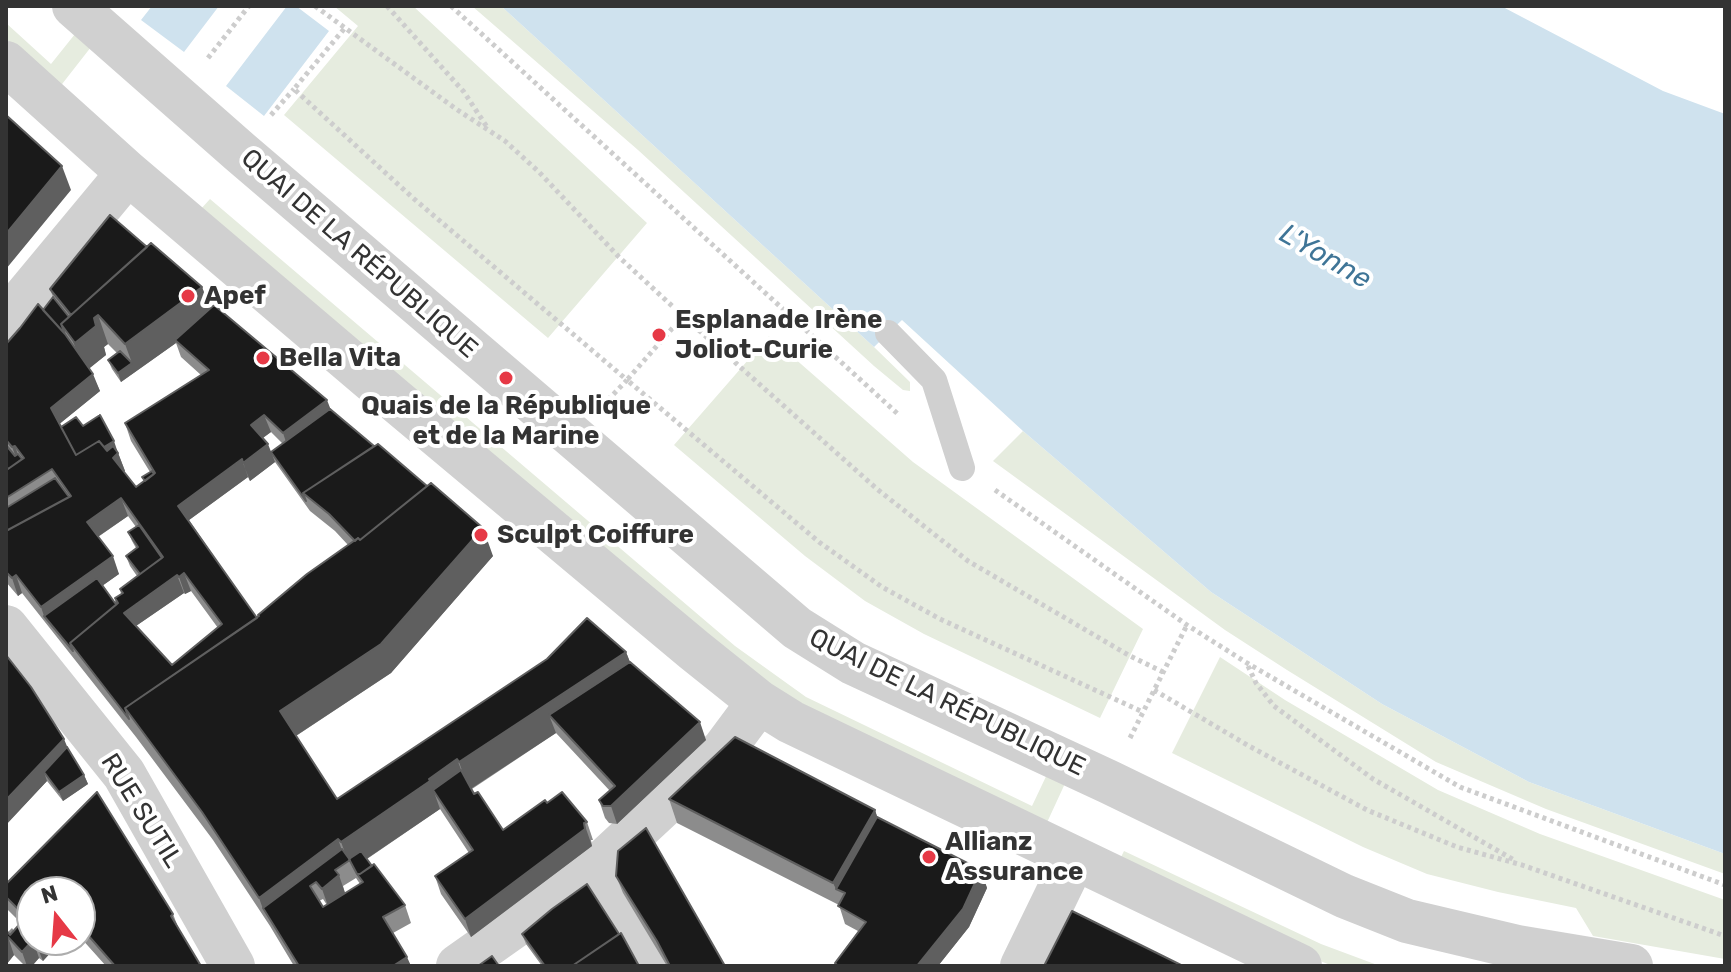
<!DOCTYPE html>
<meta charset="utf-8">
<style>
body{margin:0}
#map{position:relative;width:1731px;height:972px;overflow:hidden;background:#fff;font-family:Rubik,sans-serif}
canvas{display:block}
.frame{position:absolute;inset:0;border:8px solid #333;pointer-events:none}
.north{position:absolute;left:16px;top:876px;width:80px;height:80px;box-sizing:border-box;background:#fff;border:2px solid #adadad;border-radius:50%;rotate:343deg;font-size:22px;font-weight:700;line-height:32px;text-align:center;color:#333}
.north::after{content:'';display:block;margin:auto;width:28px;height:36px;background:#e63946;clip-path:polygon(50% 0,100% 100%,50% 72%,0 100%)}
</style>
<div id="map">
<canvas width="1731" height="972"></canvas>
<div class="frame"></div>
<div class="north">N</div>
</div>
<script>
const g = document.querySelector('canvas').getContext('2d');
g.lineJoin = 'round';
function paint(path, color) { g.fillStyle = color; g.fill(path, 'evenodd'); }
const shape = rows => new Path2D(rows.map(r => 'M' + r).join(''));
function stroke(path, color, width, dash) { g.strokeStyle = color; g.lineWidth = width; g.lineCap = dash ? 'butt' : 'round'; g.setLineDash(dash || []); g.stroke(path); }
function drawText(font, color, halo, rows, align = 'center') {
  g.font = font + ' Rubik,sans-serif'; g.lineWidth = 8; g.setLineDash([]); g.textBaseline = 'middle'; g.strokeStyle = halo; g.fillStyle = color; for (const [text, x, y, turn = 0] of rows) {
    g.save(); g.translate(x, y); g.rotate((+turn || 0) * Math.PI / 180); g.textAlign = isNaN(turn) ? turn : align; if (halo) g.strokeText(text, 0, 0); g.fillText(text, 0, 0); g.restore();
  }
}
paint(shape([
 [334,6,413,6,647,223,548,338,284,115,358,26],
 [472,6,501,6,874,347,910,382,910,391,903,390,874,366,638,150],
 [6,23,51,64,75,34,91,47,59,88,6,39],
 [210,199,735,646,806,697,1032,806,1050,768,1068,777,1044,829,797,710,200,210],
 [769,336,913,462,1143,629,1100,718,924,634,865,601,805,556,674,445],
 [1023,431,1211,592,1382,704,1529,782,1725,854,1725,874,1546,809,1436,762,1287,670,1225,630,993,461],
 [1220,657,1285,700,1438,790,1540,834,1725,900,1725,959,1593,936,1576,908,1498,892,1427,874,1363,847,1172,753],
 [1124,851,1321,944,1380,966,1333,966,1315,959,1117,865]
]), '#e6ecdf');
paint(shape([
 [152,6,219,6,184,52,141,20],
 [287,6,296,6,329,31,264,116,226,86],
 [501,6,1501,6,1663,91,1725,114,1725,854,1529,782,1382,704,1211,592,1023,431,902,320,874,347]
]), '#cfe2ee');
stroke(shape([
 [315,6,456,109,505,141,539,172,619,257,683,316,877,489,968,561,1130,656,1163,672],
 [387,6,464,92,487,127],
 [451,6,899,415],
 [344,29,294,89,413,198,627,380,607,401],
 [208,58,249,6],
 [271,115,294,89],
 [683,316,627,380,819,542,882,587,940,619,1143,712],
 [995,490,1187,625,1247,663,1460,787,1725,885],
 [1248,666,1256,683,1274,706,1373,779,1514,860],
 [1154,690,1249,746,1367,810,1457,847,1522,865,1725,936],
 [1130,738,1187,625]
]), '#cdcdcd', 5, [4, 4]);
stroke(shape([
 [888,333,934,380,962,468]
]), '#d0d0d0', 26);
stroke(shape([
 [74,6,240,152,797,628,853,663,1109,782,1344,896,1407,921,1517,947,1631,966],
 [6,63,128,173,395,400,694,650,759,702,791,722,1300,966],
 [6,320,128,173],
 [6,627,124,774,233,966],
 [594,870,651,966],
 [458,966,594,870,724,749,759,702],
 [1022,966,1074,859]
]), '#d0d0d0', 44);
paint(shape([
 [147,247,202,287,210,309,330,409,493,556,391,673,296,736,337,799,626,652,630,662,706,740,617,824,609,823,605,818,599,800,610,791,556,733,472,789,503,830,547,803,587,822,593,840,591,840,592,846,471,937,441,894,435,876,469,853,440,809,367,859,405,905,411,923,393,933,411,966,294,966,270,926,213,840,136,737,22,593,18,596,6,582,6,344,43,310,53,297,50,289],
 [176,343,181,357,201,375,125,423,131,441,150,472,142,477,144,482,136,487,123,472,125,471,117,450,83,426,61,427,59,424,100,391,89,368,106,355,104,347,108,344,117,353,108,360,112,369,121,382],
 [271,432,283,444,271,452,263,438],
 [275,462,310,511,335,531,348,545,256,618,189,520,248,477,250,481],
 [128,516,136,527,128,532,132,541,136,548,126,556,130,566,137,576,120,589,121,594,115,598,116,602,115,603,103,585,119,574,98,537],
 [191,591,218,628,172,665,136,626,184,593,185,594],
 [356,878,360,884,345,893,343,886],
 [323,899,327,905,323,907,319,901],
 [6,655,67,747,84,775,88,784,63,801,47,781,9,821],
 [97,792,173,914,178,927,201,966,106,966,80,937,80,892,32,892,32,940,62,940,43,961,39,958,32,966,25,966,14,955,6,965,6,930,8,932,12,928,14,931,21,923,6,908,6,884],
 [669,799,875,810,877,817,981,870,987,888,969,927,938,966,836,966,835,963,858,931,845,924,839,905,677,823],
 [616,876,725,966,667,966,623,893],
 [522,934,639,966,542,966,526,944]
]), '#8c8c8c');
paint(shape([
 [62,166,71,190,6,269,6,234],
 [202,287,213,316,175,340,176,343,121,382,118,373,132,363,125,344],
 [98,315,108,344,104,347,106,355,85,372,72,339],
 [93,374,100,391,57,426,51,408],
 [327,400,334,418,289,451,283,433],
 [264,415,271,432,257,442,251,425],
 [114,441,117,450,83,473,79,464],
 [268,444,275,462,250,481,243,463],
 [15,446,21,463,19,465,12,447],
 [118,453,125,471,119,475,113,458],
 [242,459,248,477,185,523,178,506],
 [121,498,128,516,93,540,87,522],
 [483,528,493,556,391,673,291,739,280,711],
 [113,556,119,574,50,623,44,616,41,607],
 [184,573,191,591,185,594,179,577],
 [16,575,22,593,18,596,12,578],
 [177,575,184,593,130,630,119,606],
 [626,652,637,680,549,715,556,733,469,790,459,762],
 [700,722,706,740,617,824,611,806],
 [64,739,71,756,44,772,47,781,6,825,6,800],
 [457,759,468,788,434,792,440,809,353,868,350,860,348,861,341,842],
 [84,775,88,784,63,801,59,792],
 [875,810,883,834,845,893,836,889,833,883],
 [584,823,592,846,471,937,465,919],
 [338,839,346,862,310,886,263,909,259,898],
 [981,870,987,888,969,927,938,966,917,966],
 [339,875,345,893,328,906,322,889],
 [8,937,14,955,6,965,6,939],
 [33,940,39,958,32,966,27,966,22,952],
 [40,940,62,940,43,961,36,944],
 [407,957,411,966,393,966]
]), '#5f5f5f');
const building = shape([
 [6,115,62,166,6,234,6,115],
 [110,215,147,247,71,315,50,289,110,215],
 [151,243,202,287,125,344,98,315,94,318,96,326,75,343,61,324,151,243],
 [53,297,69,317,61,324,65,334,43,310,53,297],
 [38,304,65,334,93,374,51,408,76,455,99,441,107,451,113,446,118,453,113,458,136,487,155,473,125,423,209,370,175,340,214,305,327,400,283,433,264,415,251,425,268,444,243,463,242,459,178,506,257,618,125,708,129,719,70,643,118,603,115,598,123,593,120,589,163,557,121,498,87,522,113,556,41,607,16,575,12,578,6,572,6,531,71,496,52,469,6,498,6,466,8,469,24,458,15,446,12,447,6,440,6,344,20,328,38,304],
 [184,573,222,624,172,665,124,613,177,575,179,577,184,573],
 [120,351,132,363,118,373,108,360,120,351],
 [330,409,374,446,303,493,306,501,271,452,330,409],
 [100,415,114,441,104,447,99,441,76,455,61,427,76,417,83,426,100,415],
 [378,444,427,486,360,540,358,538,355,541,329,514,303,493,378,444],
 [6,445,15,456,18,454,22,459,8,469,6,466,6,459,7,458,6,457,6,445],
 [152,471,154,474,145,481,142,477,152,471],
 [55,478,69,497,6,531,6,508,55,478],
 [431,483,483,528,381,644,280,711,337,799,547,659,587,618,626,652,459,762,457,759,429,779,430,781,341,842,338,839,259,898,202,812,125,708,259,616,258,615,307,574,358,538,360,540,431,483],
 [139,525,162,558,140,574,126,556,138,547,128,532,139,525],
 [97,578,115,603,116,602,117,604,70,643,73,651,44,616,97,578],
 [6,655,31,687,64,739,6,800,6,655],
 [630,662,700,722,611,806,603,806,599,800,615,786,549,715,630,662],
 [735,737,875,810,833,883,669,799,735,737],
 [67,747,84,775,59,792,44,772,67,747],
 [461,770,474,794,478,792,503,830,545,800,547,803,562,792,587,822,584,823,585,829,465,919,435,876,473,850,433,790,461,770],
 [97,792,173,914,171,916,201,966,115,966,80,926,80,892,32,892,32,940,40,940,36,944,33,940,22,952,8,937,6,939,6,930,10,935,26,917,6,897,6,884,97,792],
 [877,817,981,870,963,909,917,966,838,966,835,963,866,922,838,906,845,893,836,889,877,817],
 [646,828,725,966,670,966,657,941,616,876,618,851,646,828],
 [342,849,350,860,335,870,339,875,322,889,316,882,310,886,323,907,363,882,357,874,360,874,374,864,405,905,383,917,407,957,393,966,299,966,263,908,342,849],
 [361,851,372,866,360,874,357,874,349,859,361,851],
 [587,884,619,934,572,966,545,966,522,934,552,909,587,884],
 [1072,911,1183,966,1044,966,1072,911],
 [621,933,639,966,572,966,621,933],
 [492,956,499,966,478,966,492,956]
]);
paint(building, '#1a1a1a');
stroke(building, '#5f5f5f', 2);
for (const [x, y, r, color] of [
 [188,296,8,"#e63946"],
 [659,335,8,"#e63946"],
 [263,358,8,"#e63946"],
 [506,378,8,"#e63946"],
 [481,535,8,"#e63946"],
 [929,857,8,"#e63946"]
]) { const dot = new Path2D(); dot.arc(x, y, r, 0, 2 * Math.PI); g.fillStyle = color; g.fill(dot); stroke(dot, '#fff', 3); }
drawText('26px', '#333', '#fff', [
 ["QUAI DE LA RÉPUBLIQUE",359,254,41],
 ["QUAI DE LA RÉPUBLIQUE",947,703,26],
 ["RUE SUTIL",141,811,58]
]);
drawText('bold 26px', '#333', '#fff', [
 ["Apef",204,296],
 ["Esplanade Irène",675,320],
 ["Joliot-Curie",675,350],
 ["Bella Vita",279,358],
 ["Quais de la République",506,406,"center"],
 ["et de la Marine",506,436,"center"],
 ["Sculpt Coiffure",497,535],
 ["Allianz",945,842],
 ["Assurance",945,872]
], 'left');
drawText('italic 28px', '#3f7597', '#fff', [
 ["L'Yonne",1325,257,30]
]);
</script>
